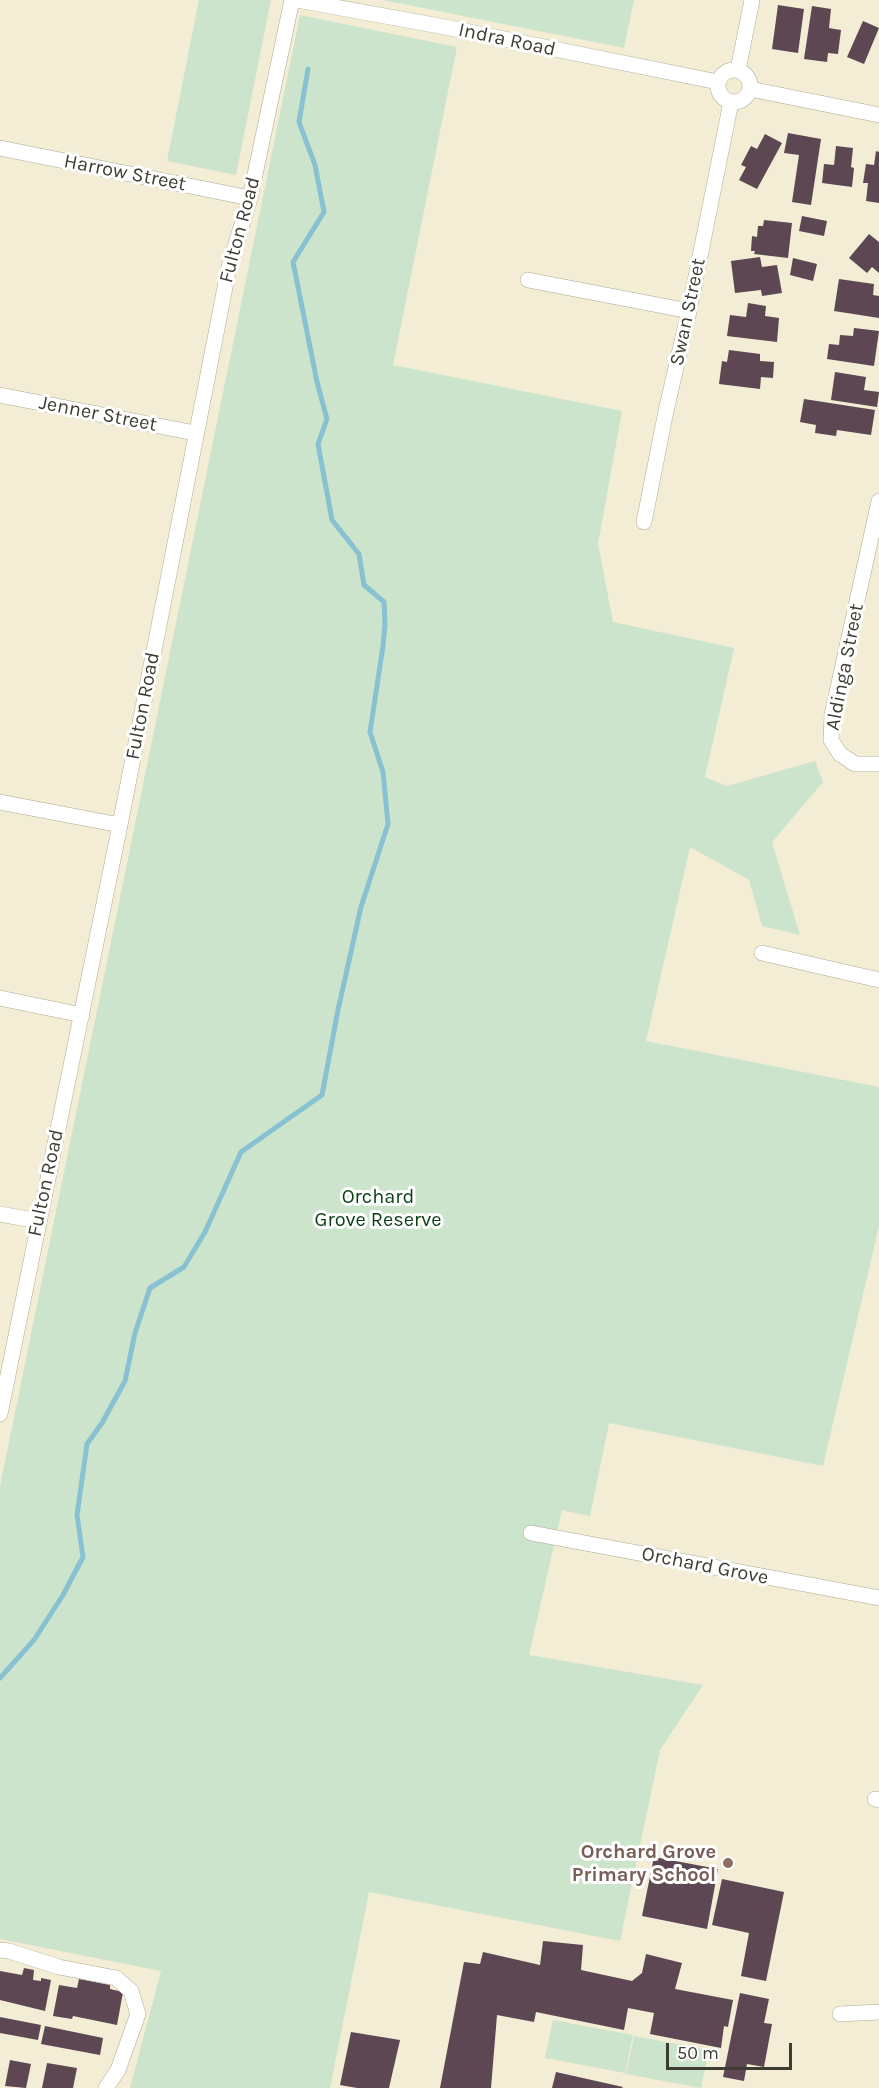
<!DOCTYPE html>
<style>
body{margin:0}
#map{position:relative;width:879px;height:2088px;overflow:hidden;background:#f2edd4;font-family:Karla,sans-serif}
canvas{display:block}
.scale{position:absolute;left:666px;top:2043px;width:126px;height:27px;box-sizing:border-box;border:3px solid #3e3d33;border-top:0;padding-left:8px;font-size:18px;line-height:21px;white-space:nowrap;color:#3e3d33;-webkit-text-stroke:4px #fff;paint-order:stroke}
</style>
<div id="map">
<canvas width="879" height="2088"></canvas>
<div class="scale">50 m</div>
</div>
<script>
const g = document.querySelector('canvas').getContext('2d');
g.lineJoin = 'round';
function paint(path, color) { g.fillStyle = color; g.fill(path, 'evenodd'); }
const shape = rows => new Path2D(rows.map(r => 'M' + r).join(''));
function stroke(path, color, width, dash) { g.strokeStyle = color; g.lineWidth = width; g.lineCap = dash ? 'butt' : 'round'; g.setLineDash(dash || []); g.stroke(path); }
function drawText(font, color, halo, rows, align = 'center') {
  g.font = font + ' Karla,sans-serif'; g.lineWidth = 6; g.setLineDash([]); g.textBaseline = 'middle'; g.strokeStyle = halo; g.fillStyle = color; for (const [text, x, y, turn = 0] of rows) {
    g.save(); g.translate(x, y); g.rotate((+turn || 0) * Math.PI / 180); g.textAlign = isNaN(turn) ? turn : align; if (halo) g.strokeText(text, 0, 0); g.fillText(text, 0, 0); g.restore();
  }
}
paint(shape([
 [199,0,271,0,236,175,167,161],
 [383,0,634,0,624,48],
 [300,15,457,47,393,365,622,411,598,544,613,622,734,648,705,777,727,786,815,761,823,782,772,842,800,935,762,926,749,880,690,847,646,1041,879,1087,879,1226,823,1466,609,1423,590,1516,562,1510,529,1655,703,1685,660,1750,620,1941,369,1892,330,2088,130,2088,161,1971,0,1939,0,1486],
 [553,2020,633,2035,625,2073,545,2058],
 [634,2036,709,2050,701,2088,626,2074]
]), '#cce4cc');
stroke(shape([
 [0,1678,34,1640,63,1595,83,1557,77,1515,87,1444,102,1423,125,1381,135,1333,150,1288,184,1267,205,1232,241,1152,322,1095,338,1010,361,907,388,824,383,772,370,732,383,646,385,624,384,602,364,585,359,554,332,520,318,444,327,419,317,382,293,262,324,212,315,165,299,122,308,69]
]), '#88c1d1', 5);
paint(shape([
 [778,5,804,9,798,53,772,49],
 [812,6,831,9,829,28,841,30,838,54,828,53,827,62,804,59],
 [863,21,879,28,864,64,847,57],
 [788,133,821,139,811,205,792,202,799,155,784,153],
 [765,134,782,143,757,189,739,180,746,167,741,165,751,146,757,149],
 [836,146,853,148,851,167,854,168,852,187,822,183,824,164,834,165],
 [876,151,879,152,879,203,866,201,868,183,863,183,866,164,874,165],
 [802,216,827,221,824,236,799,231],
 [764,220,792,223,788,258,754,254,755,251,751,251,752,236,757,237,758,226,763,226],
 [869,234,879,242,879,273,872,267,867,273,849,258],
 [760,257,762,267,777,265,782,293,762,296,761,290,735,293,731,261],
 [793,258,817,264,813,281,790,275],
 [839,279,874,284,873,295,879,296,879,318,834,311],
 [748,303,766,306,765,316,779,318,777,342,727,336,730,315,746,317],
 [854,328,879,331,874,366,827,359,829,344,839,345,840,335,853,336],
 [729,350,760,354,760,361,774,362,773,378,761,377,760,389,719,384,722,361,727,362],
 [835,372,866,377,864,390,879,392,877,407,831,400],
 [804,399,875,410,871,435,837,430,836,436,815,433,816,425,800,422],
 [654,1857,718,1869,707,1929,642,1916],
 [722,1879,784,1892,766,1981,741,1976,749,1933,712,1925],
 [543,1941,583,1945,581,1970,632,1981,642,1973,646,1954,682,1963,675,1989,733,2000,728,2027,724,2026,721,2048,650,2034,654,2013,628,2008,624,2030,536,2012,534,2022,497,2015,491,2088,440,2088,464,1962,480,1964,483,1952,540,1965],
 [24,1968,34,1970,33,1980,41,1981,41,1978,51,1980,45,2011,0,2000,0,1971,22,1975],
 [79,1979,110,1985,110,1989,123,1992,117,2025,73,2016,72,2019,53,2016,59,1985,77,1988],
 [740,1993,769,1999,764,2023,772,2024,764,2067,747,2064,744,2081,723,2077],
 [0,2017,41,2025,38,2040,0,2033],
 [45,2026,103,2038,100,2055,41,2044],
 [351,2032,400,2040,389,2088,357,2088,340,2085],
 [10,2060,31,2064,26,2088,5,2086],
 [47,2063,77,2068,73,2088,42,2088],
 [556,2072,623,2087,622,2088,552,2088]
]), '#5c4752');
const street = shape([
 [297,0,445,27,718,82],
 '718 86a16 16 0 1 1 32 0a16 16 0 1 1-32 0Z',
 [738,70,752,0],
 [750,89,879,115],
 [0,148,250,198],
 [528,280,689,311],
 [0,395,195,433],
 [879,501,832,715,831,740,840,754,855,764,879,764],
 [644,522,666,411,689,311,731,102],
 [0,802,120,825],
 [762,953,879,980],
 [0,998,82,1015],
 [0,1214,38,1221],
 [0,1414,120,825,229,267,250,198,292,0],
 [531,1533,879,1598],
 [875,1799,879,1800],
 [0,1950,9,1951,59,1967,116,1978,131,1991,138,2014,118,2070,106,2088],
 [840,2014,879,2012]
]);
stroke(street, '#aea992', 16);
stroke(street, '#fff', 15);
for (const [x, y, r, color] of [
 [728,1863,6,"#8d6e63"]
]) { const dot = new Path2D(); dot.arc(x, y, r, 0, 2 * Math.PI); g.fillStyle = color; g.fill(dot); stroke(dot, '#fff', 2); }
drawText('20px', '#3e3d33', '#fff', [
 ["Indra Road",507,40,12],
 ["Harrow Street",125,173,11],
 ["Fulton Road",240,230,-75],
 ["Swan Street",688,312,-78],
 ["Jenner Street",98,414,11],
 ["Aldinga Street",845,667,-79],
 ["Fulton Road",143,706,-79],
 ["Fulton Road",46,1183,-78],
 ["Orchard Grove",705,1566,11]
]);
drawText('20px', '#093f11', '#fff', [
 ["Orchard",378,1197],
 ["Grove Reserve",378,1220]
]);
drawText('bold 20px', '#785e54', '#fff', [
 ["Orchard Grove",716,1852],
 ["Primary School",716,1875]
], 'right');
</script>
